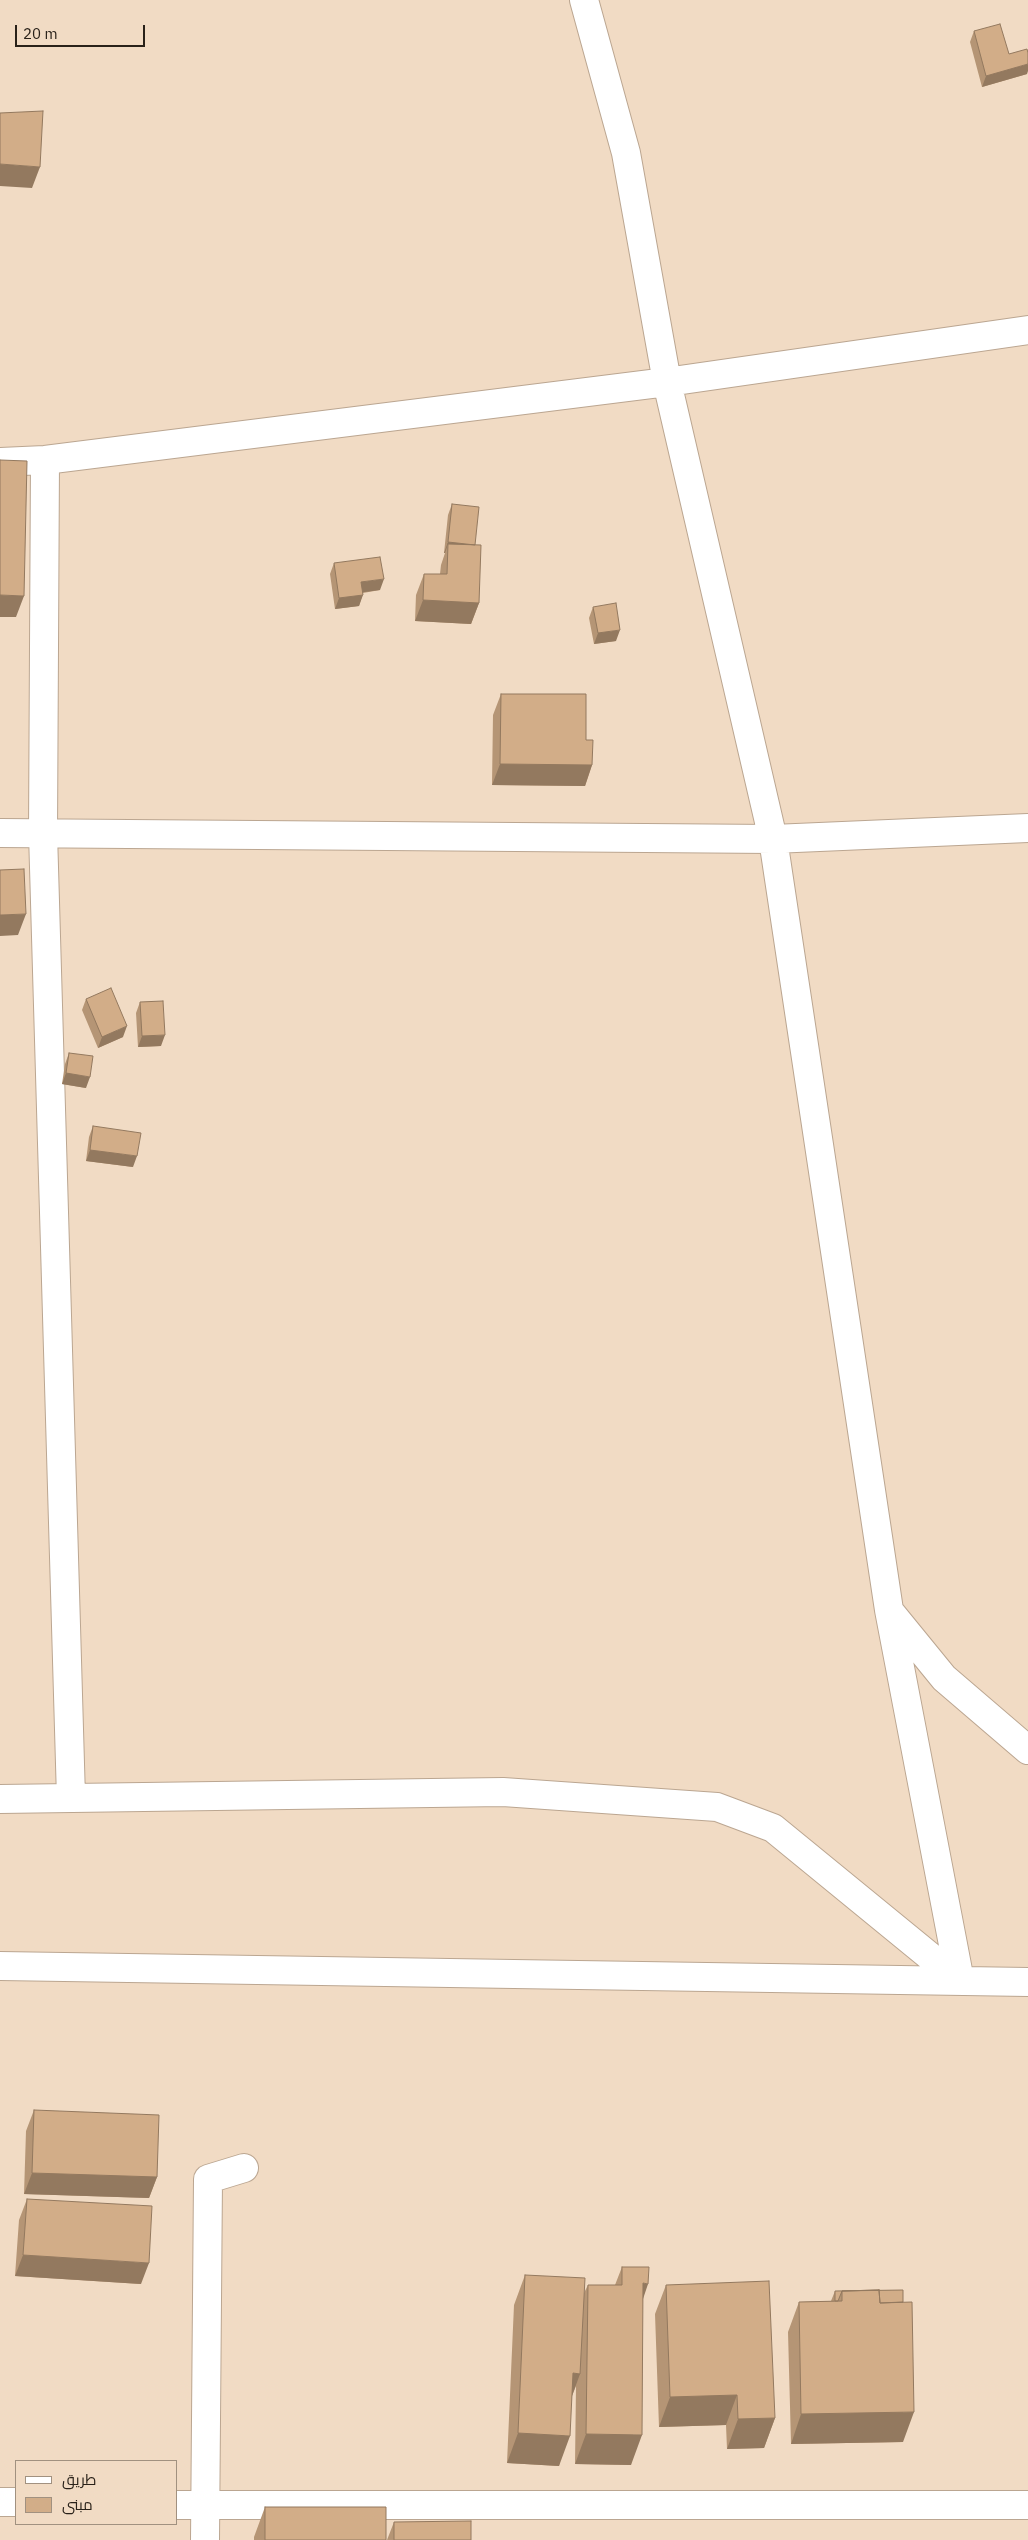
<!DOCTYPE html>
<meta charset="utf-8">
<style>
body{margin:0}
#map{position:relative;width:1028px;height:2540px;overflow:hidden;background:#f1dbc4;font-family:"IBM Plex Sans",Cairo,sans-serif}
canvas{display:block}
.legend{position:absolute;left:15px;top:2460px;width:162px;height:65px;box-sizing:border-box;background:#f1dbc4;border:1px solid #a19180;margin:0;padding:6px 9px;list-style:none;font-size:15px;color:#292119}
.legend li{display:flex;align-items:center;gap:10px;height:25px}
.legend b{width:25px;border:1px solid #a19180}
.scale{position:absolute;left:15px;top:25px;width:130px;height:22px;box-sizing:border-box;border:2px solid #292119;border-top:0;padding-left:6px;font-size:15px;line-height:18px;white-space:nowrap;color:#292119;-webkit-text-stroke:4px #f1dbc4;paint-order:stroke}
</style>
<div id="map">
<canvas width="1028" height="2540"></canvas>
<ul class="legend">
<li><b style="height:6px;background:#fff"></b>طريق</li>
<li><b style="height:14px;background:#d2ad88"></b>مبنى</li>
</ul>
<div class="scale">20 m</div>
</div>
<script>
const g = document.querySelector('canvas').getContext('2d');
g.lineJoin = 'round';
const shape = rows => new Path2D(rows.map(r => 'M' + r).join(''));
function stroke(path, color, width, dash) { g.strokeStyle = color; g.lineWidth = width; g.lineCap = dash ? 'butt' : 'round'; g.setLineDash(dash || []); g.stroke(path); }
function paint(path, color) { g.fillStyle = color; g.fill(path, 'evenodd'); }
const minor = shape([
 [584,0,626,153,667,382,773,839,889,1610,960,1981],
 [45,460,43,833,71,1798],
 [0,462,45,460,667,382,1028,330],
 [0,833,773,839,1028,828],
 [891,1613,944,1678,1028,1750],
 [0,1799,503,1792,717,1807,773,1828,960,1981],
 [0,1966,1028,1982],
 [0,2502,16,2502],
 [176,2505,1028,2505],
 [205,2540,208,2179,244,2168]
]);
stroke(minor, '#bba691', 30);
stroke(minor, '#fff', 28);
paint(shape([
 [974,31,1027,74,982,87,970,42],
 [452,504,475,545,479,603,471,624,415,621,416,595,424,574,440,574,441,565,445,553,444,553,448,515],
 [334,563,380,590,363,593,359,606,335,609,330,574],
 [593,607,616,641,594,644,589,618],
 [501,694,586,740,592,765,585,786,492,785,493,715],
 [86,999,123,1037,98,1048,82,1010],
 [140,1002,161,1046,138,1047,136,1013],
 [69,1053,86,1088,62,1084,65,1064],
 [93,1126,133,1167,86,1161,89,1137],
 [34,2110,157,2177,149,2198,24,2194,26,2131],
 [27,2199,141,2284,15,2276,19,2220],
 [622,2267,643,2300,631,2465,575,2464,576,2386,572,2396,559,2466,507,2463,514,2305,525,2275,584,2293,588,2285,615,2285],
 [666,2285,775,2418,764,2448,727,2449,726,2425,659,2427,655,2314],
 [903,2290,903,2442,791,2444,788,2332,799,2302,831,2301,835,2291],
 [265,2507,386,2540,254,2540,254,2537],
 [394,2522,471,2540,387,2540]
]), '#b59575');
paint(shape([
 [1028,64,1028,71,1027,74,982,87,986,76],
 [0,164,40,167,32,188,0,186],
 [448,542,475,545,448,544,445,553,444,553],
 [384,579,380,590,357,593,361,582],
 [0,595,24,596,16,617,0,617],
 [363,595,359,606,335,609,339,598],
 [423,600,479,603,471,624,415,621],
 [620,630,616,641,594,644,598,633],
 [500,764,592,765,585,786,492,785],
 [26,914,18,935,0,936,0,915],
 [127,1026,123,1037,98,1048,102,1037],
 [165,1035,161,1046,138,1047,142,1036],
 [66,1073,90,1077,86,1088,62,1084],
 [90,1150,137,1156,133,1167,86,1161],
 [32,2173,157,2177,149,2198,24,2194],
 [23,2255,149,2263,141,2284,15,2276],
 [643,2283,648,2284,638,2314],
 [573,2373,580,2374,569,2404],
 [737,2395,726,2425,659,2427,670,2397],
 [914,2412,903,2442,791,2444,801,2414],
 [775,2418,764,2448,727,2449,738,2419],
 [518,2433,570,2436,559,2466,507,2463],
 [586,2434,642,2435,631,2465,575,2464]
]), '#93795f');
const building = shape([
 [1000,24,1009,54,1027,49,1028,53,1028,64,986,76,974,31,1000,24],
 [43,111,40,167,0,164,0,113,43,111],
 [0,460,27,461,24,596,0,595,0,460],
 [452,504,479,507,475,545,448,542,452,504],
 [448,544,481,545,479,603,423,600,424,574,447,574,448,544],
 [380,557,384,579,361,582,363,595,339,598,334,563,380,557],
 [616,603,620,630,598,633,593,607,616,603],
 [501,694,586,694,586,740,593,740,592,765,500,764,501,694],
 [24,869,26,914,0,915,0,870,24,869],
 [111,988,127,1026,102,1037,86,999,111,988],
 [163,1001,165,1035,142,1036,140,1002,163,1001],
 [69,1053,93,1056,90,1077,66,1073,69,1053],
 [93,1126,141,1133,137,1156,90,1150,93,1126],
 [34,2110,159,2115,157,2177,32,2173,34,2110],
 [27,2199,152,2206,149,2263,23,2255,27,2199],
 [622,2267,649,2267,648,2284,643,2283,642,2435,586,2434,588,2285,622,2285,622,2267],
 [525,2275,585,2278,580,2374,573,2373,570,2436,518,2433,525,2275],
 [769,2281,775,2418,738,2419,737,2395,670,2397,666,2285,769,2281],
 [879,2290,880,2303,912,2302,914,2412,801,2414,799,2302,842,2301,842,2291,879,2290],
 [879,2290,842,2291,838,2301,835,2301,835,2291,903,2290,903,2302,880,2303,879,2290],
 [265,2507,386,2507,386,2540,265,2540,265,2507],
 [471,2521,471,2540,394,2540,394,2522,471,2521]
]);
paint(building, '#d2ad88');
stroke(building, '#93795f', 1);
</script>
